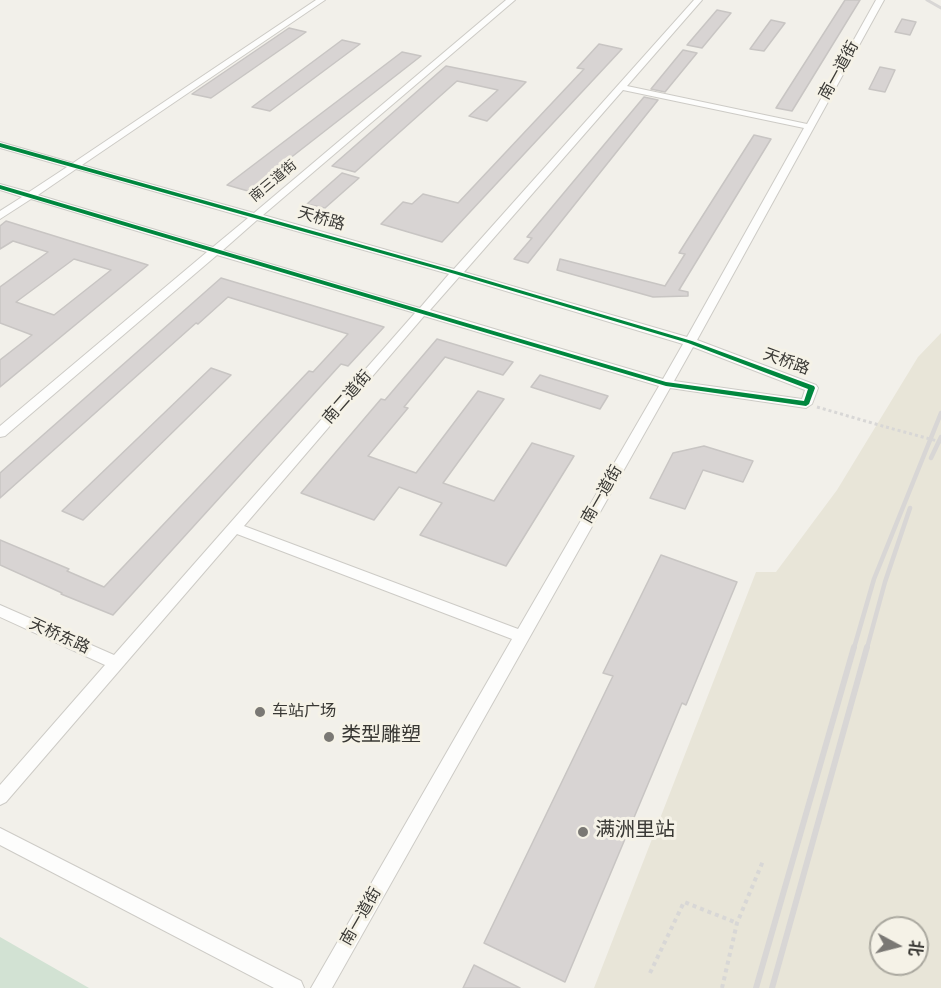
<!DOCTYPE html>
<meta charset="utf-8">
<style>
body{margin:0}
#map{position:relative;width:941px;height:988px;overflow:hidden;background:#f2f0ea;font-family:"Source Sans 3","Noto Sans SC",sans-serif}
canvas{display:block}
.north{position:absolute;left:869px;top:916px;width:60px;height:60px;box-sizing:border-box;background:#f5f2e7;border:2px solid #aaa89f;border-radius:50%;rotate:97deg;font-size:16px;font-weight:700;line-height:24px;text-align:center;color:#393834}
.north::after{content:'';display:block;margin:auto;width:21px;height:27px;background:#7a7874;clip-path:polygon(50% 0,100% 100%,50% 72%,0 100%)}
</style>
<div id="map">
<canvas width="941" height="988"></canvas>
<div class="north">北</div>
</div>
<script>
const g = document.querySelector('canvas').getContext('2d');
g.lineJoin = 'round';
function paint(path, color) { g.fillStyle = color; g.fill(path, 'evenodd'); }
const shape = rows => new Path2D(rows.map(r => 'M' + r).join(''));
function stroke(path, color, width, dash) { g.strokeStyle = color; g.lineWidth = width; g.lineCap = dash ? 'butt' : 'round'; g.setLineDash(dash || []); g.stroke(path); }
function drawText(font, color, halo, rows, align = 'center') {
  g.font = font + ' "Source Sans 3","Noto Sans SC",sans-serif'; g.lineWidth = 6; g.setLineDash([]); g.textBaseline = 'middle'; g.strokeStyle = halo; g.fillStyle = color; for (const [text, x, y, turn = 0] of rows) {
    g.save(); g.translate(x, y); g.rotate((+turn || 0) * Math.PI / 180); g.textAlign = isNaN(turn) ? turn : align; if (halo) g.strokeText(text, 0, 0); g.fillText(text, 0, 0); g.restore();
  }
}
paint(shape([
 [941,333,941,988,594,988,756,572,776,572,837,490,918,357],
 [881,928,917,928,917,964,881,964]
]), '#e8e5d8');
paint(shape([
 [0,937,89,988,0,988]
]), '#d2e2d3');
const building = shape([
 [845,0,860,0,792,111,776,108,845,0],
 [717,10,731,13,702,48,687,45,717,10],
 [902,19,916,22,910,35,895,32,902,19],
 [771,20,785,23,764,51,750,49,771,20],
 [289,28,306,32,211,98,192,94,289,28],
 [342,40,360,44,270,111,252,107,342,40],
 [599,44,622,49,442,242,381,224,403,202,412,204,423,194,458,203,584,69,577,68,599,44],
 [683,50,697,53,665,92,651,89,683,50],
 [402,52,421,56,248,191,227,185,402,52],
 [446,66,526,82,487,121,469,116,498,90,457,81,355,172,332,166,446,66],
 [880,67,895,70,885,92,869,89,880,67],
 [644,97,658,100,528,263,514,259,532,238,527,237,644,97],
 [754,135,771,139,679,290,688,292,688,296,653,297,557,270,560,259,665,286,685,254,679,253,754,135],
 [342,173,359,178,325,208,307,204,342,173],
 [6,221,148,265,0,387,0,360,32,335,0,323,0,287,48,252,13,241,0,249,0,226,6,221],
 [74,259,111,270,54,315,16,302,74,259],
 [221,278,384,327,348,366,341,364,113,615,61,594,62,593,0,565,0,540,69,569,67,571,104,587,309,371,313,372,348,334,228,297,198,324,196,323,0,498,0,473,221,278],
 [437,339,513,362,503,375,445,357,404,407,408,408,368,456,416,473,478,391,504,399,443,483,494,501,532,443,574,456,506,566,420,535,442,503,399,487,374,520,301,493,381,399,385,400,437,339],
 [211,368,231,375,83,520,62,511,211,368],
 [540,375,608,396,600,409,531,387,540,375],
 [704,446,753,461,743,482,703,470,685,509,650,498,673,453,704,446],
 [661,555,737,582,686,705,682,703,565,982,484,943,613,676,603,673,661,555],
 [474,965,520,988,463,988,474,965]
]);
paint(building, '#d8d4d3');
stroke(building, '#c8c5c3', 1.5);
const minor = shape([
 [316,0,325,0,82,165,254,213,506,0,515,0,263,215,454,269,694,0,702,0,627,86,807,124,876,0,884,0,697,340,816,385,818,388,812,404,806,408,670,388,332,988,311,988,512,639,237,534,6,802,0,805,0,785,105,665,0,617,0,605,114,655,415,313,217,255,5,436,0,437,0,426,207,252,31,199,0,219,0,211,22,197,0,190,0,184,29,192,67,167,0,148,0,142,73,163,316,0],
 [623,90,804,128,687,337,464,272,623,90],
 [76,169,248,218,213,247,38,195,76,169],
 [257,220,449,274,420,308,223,250,257,220],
 [459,277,683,344,663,379,430,310,459,277],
 [424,316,659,386,518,629,244,526,424,316],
 [693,347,805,390,802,399,674,381,693,347],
 [0,828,301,981,304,988,274,988,0,845,0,828]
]);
stroke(minor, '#cdcbc6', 2);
stroke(shape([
 [817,407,886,427]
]), '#d8d7d6', 3, [3, 3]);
stroke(shape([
 [650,973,684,902,737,923],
 [722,988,737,923,763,861]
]), '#d8d7d6', 4, [4, 4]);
paint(minor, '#fdfdfc');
stroke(shape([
 [927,0,941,8]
]), '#d8d6d5', 3);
stroke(shape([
 [931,458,941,437],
 [854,648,874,579,941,413],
 [867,648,885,582,910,508]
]), '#d8d6d5', 4.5);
stroke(shape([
 [756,988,854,647],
 [772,988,867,647]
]), '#d8d6d5', 6);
stroke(shape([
 [886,427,941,442]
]), '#d8d7d6', 3, [3, 3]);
paint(shape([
 [0,143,459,272,692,341,814,386,815,388,809,404,806,406,666,386,0,189,0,185,666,382,804,401,808,389,688,343,455,274,0,147,0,143]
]), '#00873e');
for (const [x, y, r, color] of [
 [260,712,6,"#7a7874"],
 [329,737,6,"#7a7874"],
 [583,832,6,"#7a7874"]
]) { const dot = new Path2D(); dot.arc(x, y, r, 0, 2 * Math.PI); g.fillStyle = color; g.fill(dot); stroke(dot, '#f5f2e7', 2); }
drawText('14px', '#393834', '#f5f2e7', [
 ["南三道街",274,182,-40]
]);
drawText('16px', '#393834', '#f5f2e7', [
 ["南一道街",840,71,-61],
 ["天桥路",321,220,16],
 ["天桥路",786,363,20],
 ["南二道街",348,398,-49],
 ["南一道街",603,495,-60],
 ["天桥东路",59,637,24],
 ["南一道街",362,917,-60]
]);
drawText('16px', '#393834', '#f5f2e7', [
 ["车站广场",272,712]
], 'left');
drawText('20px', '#393834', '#f5f2e7', [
 ["类型雕塑",341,737],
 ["满洲里站",595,832]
], 'left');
</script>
